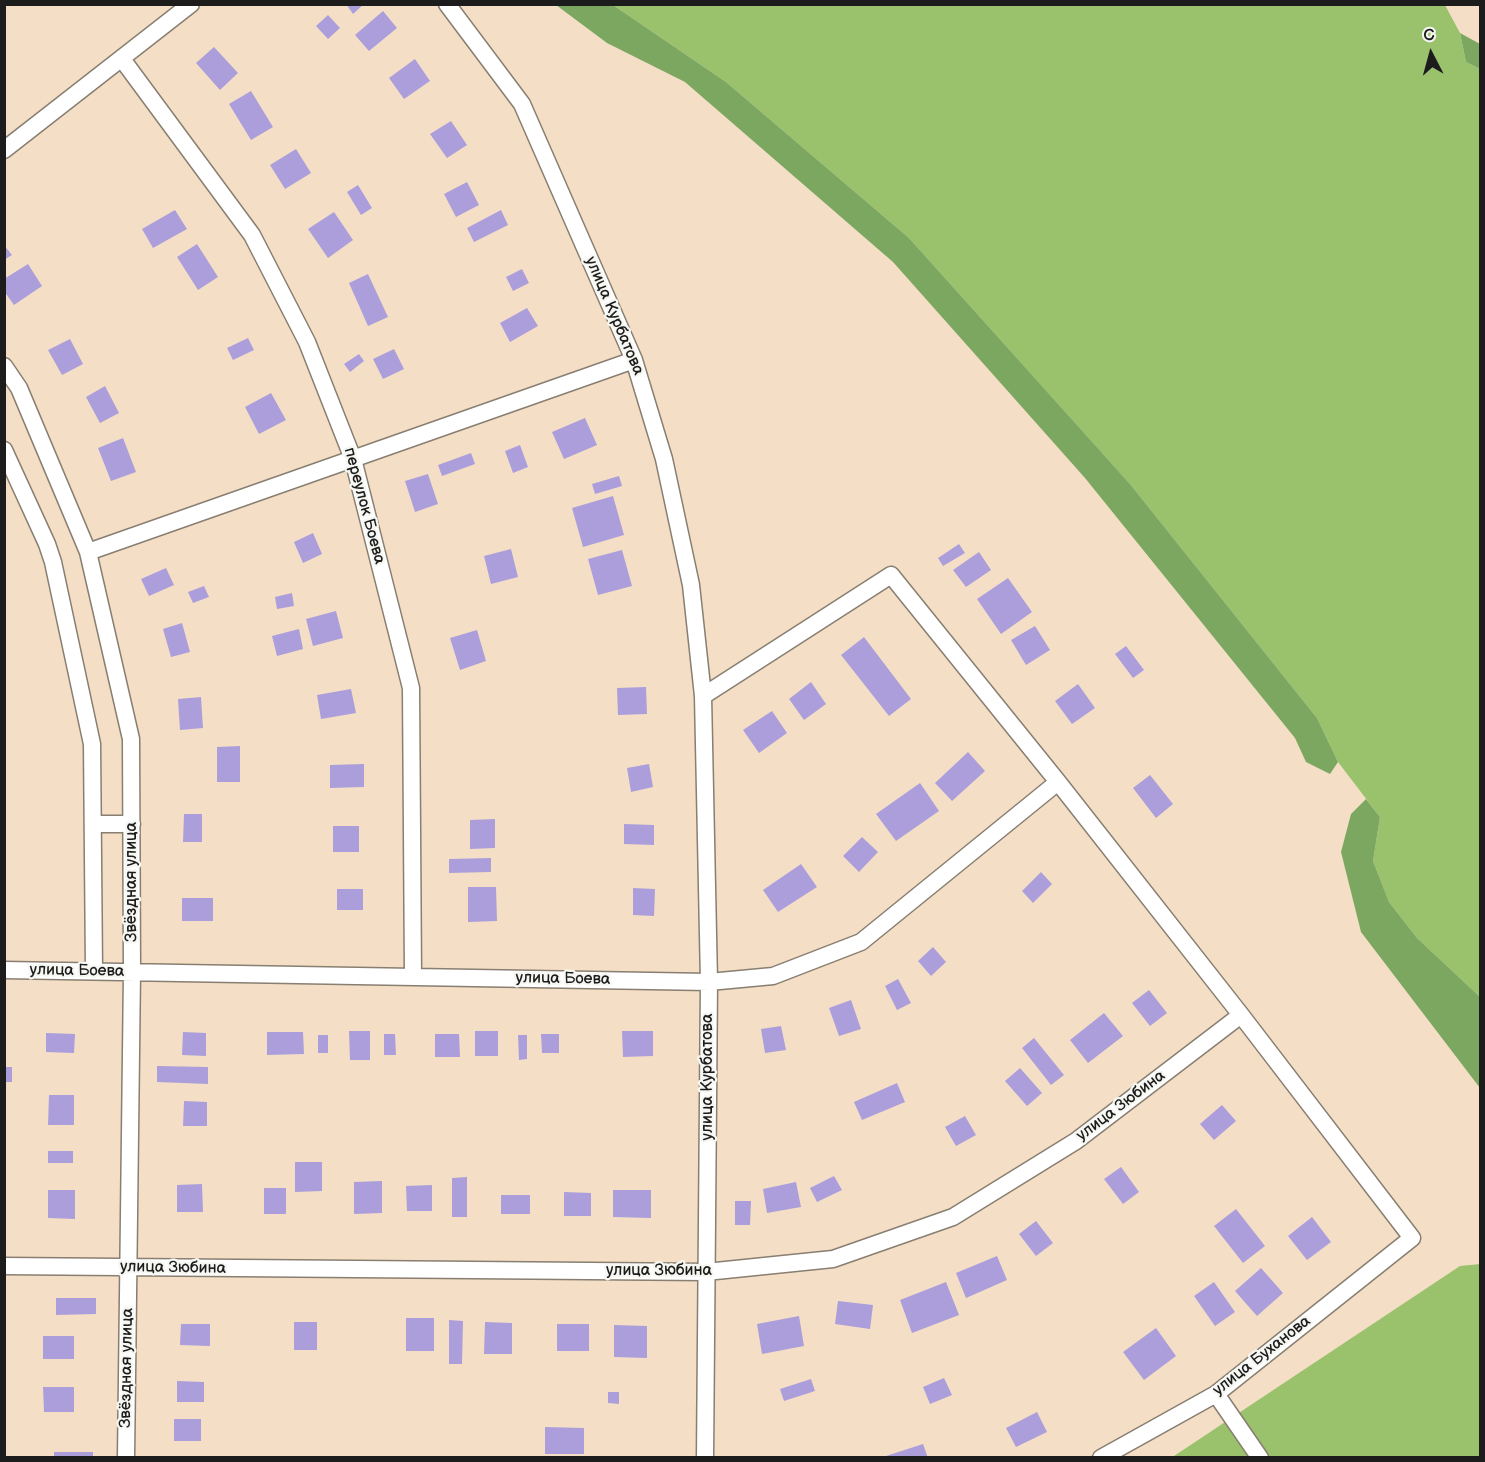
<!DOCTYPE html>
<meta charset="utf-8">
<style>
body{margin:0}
#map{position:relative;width:1485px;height:1462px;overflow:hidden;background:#f4dfc6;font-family:"Balsamiq Sans",sans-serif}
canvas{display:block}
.frame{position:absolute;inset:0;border:6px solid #1c1c1c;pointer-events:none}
.north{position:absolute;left:1401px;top:24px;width:60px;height:60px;-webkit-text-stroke:4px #f6f6f2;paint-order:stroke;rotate:354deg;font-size:16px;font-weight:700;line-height:24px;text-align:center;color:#1c1c1c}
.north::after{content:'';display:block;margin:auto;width:21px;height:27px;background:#1c1c1c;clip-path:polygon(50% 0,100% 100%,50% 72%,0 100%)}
</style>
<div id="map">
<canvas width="1485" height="1462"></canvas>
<div class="frame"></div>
<div class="north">С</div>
</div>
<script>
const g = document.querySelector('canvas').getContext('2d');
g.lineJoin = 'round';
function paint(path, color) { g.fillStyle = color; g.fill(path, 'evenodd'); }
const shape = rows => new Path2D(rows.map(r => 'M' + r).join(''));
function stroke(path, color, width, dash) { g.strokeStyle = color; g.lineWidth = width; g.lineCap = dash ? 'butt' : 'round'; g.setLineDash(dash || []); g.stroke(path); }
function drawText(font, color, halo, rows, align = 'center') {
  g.font = font + ' "Balsamiq Sans",sans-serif'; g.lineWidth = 4.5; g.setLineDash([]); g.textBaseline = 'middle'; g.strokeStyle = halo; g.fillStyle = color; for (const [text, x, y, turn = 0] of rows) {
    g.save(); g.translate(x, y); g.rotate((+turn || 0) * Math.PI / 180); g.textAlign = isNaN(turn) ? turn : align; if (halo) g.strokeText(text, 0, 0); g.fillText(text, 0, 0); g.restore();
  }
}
paint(shape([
 [613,5,1445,5,1460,33,1466,62,1480,69,1480,997,1417,938,1389,902,1373,861,1380,817,1338,762,1317,718,1130,484,909,238,726,82],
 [1480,1264,1480,1457,1171,1458,1460,1266]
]), '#9ac16c');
paint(shape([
 [556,5,613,5,726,82,909,238,1130,484,1317,718,1338,762,1330,774,1306,762,1295,738,1085,478,893,262,685,82,607,43],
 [1460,33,1480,44,1480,69,1466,62],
 [1366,799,1380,817,1373,861,1389,902,1417,938,1480,997,1480,1088,1361,932,1341,852,1351,814]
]), '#7ba760');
paint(shape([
 [346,4,364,4,353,14],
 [383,11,397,28,369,51,355,35],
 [328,15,340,28,328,39,316,26],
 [214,47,238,73,220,90,196,63],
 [415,59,430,81,404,99,389,78],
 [251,91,273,127,251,140,229,104],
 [451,121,467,145,447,158,430,134],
 [296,149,311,173,285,189,270,165],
 [467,182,479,205,456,217,444,194],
 [358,185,372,208,361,215,347,192],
 [175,210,187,229,153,248,142,229],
 [501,210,508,225,474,242,467,228],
 [334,212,353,240,328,258,308,229],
 [197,244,218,277,198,290,177,257],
 [4,245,12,255,4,260],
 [28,264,42,286,14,305,4,291,4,279],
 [522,269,529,283,513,291,506,277],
 [368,274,388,317,368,326,349,283],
 [527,308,538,326,510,342,500,323],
 [248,338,254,350,233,360,227,348],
 [70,339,83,364,62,375,48,350],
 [394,349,404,369,383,379,373,359],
 [359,354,364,361,350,372,344,364],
 [105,386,119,413,100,423,86,397],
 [271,393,286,420,259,434,245,407],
 [585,418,597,445,564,459,552,432],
 [123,438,136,472,111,481,98,448],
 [520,445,528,467,513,473,505,451],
 [471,453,475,464,442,476,438,465],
 [428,474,438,504,415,512,405,481],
 [619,476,622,486,595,494,592,484],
 [613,496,624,535,583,547,572,508],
 [313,533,322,554,303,563,294,542],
 [959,544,965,553,943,566,938,558],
 [511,549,518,577,491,584,484,556],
 [622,550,632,586,598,595,588,559],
 [979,552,991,570,966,587,953,570],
 [166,568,174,585,149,596,141,579],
 [1008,578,1032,612,1001,634,977,599],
 [204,586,209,597,193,603,188,592],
 [292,593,294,606,277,609,275,597],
 [336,611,343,638,313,646,306,619],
 [182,623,190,652,171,657,163,629],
 [1035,626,1050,650,1026,665,1011,640],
 [299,629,303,649,277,656,272,636],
 [477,630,486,661,460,670,450,638],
 [864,637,911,699,889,716,841,655],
 [1126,646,1144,670,1133,678,1115,654],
 [811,682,826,704,804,720,789,699],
 [1078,684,1095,708,1072,724,1055,701],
 [646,687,647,714,618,715,617,688],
 [351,689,356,713,321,719,317,695],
 [201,697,203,728,180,730,178,699],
 [772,711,787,733,759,753,743,730],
 [240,746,240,782,217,782,217,747],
 [968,752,985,771,952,801,935,783],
 [364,764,364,787,330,788,330,765],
 [649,764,653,787,631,792,627,768],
 [1150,775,1173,804,1156,818,1133,788],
 [920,783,939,811,896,841,876,814],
 [184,814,202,814,202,842,183,842],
 [495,819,495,848,470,849,470,820],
 [624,824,654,825,654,845,624,844],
 [333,826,359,826,359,852,333,852],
 [862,837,878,852,859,872,843,856],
 [491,858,491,872,449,873,449,859],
 [801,864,817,887,778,912,763,890],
 [1041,872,1052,884,1033,903,1022,891],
 [468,887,496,887,497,921,468,922],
 [633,888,655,889,654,916,633,915],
 [337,889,363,889,363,910,337,910],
 [182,898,213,898,213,921,182,921],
 [933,947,946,962,931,976,918,961],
 [898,979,911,1003,897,1010,885,986],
 [1149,990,1167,1013,1150,1026,1132,1003],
 [851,1000,861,1029,839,1036,829,1008],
 [1104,1013,1123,1036,1088,1063,1070,1040],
 [781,1026,786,1050,765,1053,761,1029],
 [349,1031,370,1031,370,1060,350,1060],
 [475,1031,498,1031,498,1056,475,1056],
 [622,1031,653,1031,653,1056,623,1057],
 [183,1032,206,1033,206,1056,182,1055],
 [267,1032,303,1032,304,1054,267,1055],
 [46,1033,75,1034,74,1053,46,1052],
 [384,1034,395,1034,396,1055,384,1055],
 [435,1034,459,1034,460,1057,435,1057],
 [541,1034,559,1034,559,1053,542,1053],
 [318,1035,328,1035,328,1053,318,1053],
 [518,1035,527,1035,527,1059,519,1060],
 [1034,1038,1064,1075,1051,1085,1022,1048],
 [157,1066,208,1067,208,1084,157,1082],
 [4,1067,12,1067,12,1082,4,1082],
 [1020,1068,1042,1093,1027,1106,1005,1081],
 [897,1083,905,1102,862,1120,854,1102],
 [49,1095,74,1095,74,1125,48,1125],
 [184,1101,207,1102,207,1126,183,1126],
 [1222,1105,1236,1121,1214,1140,1200,1124],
 [965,1116,976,1135,956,1146,945,1127],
 [48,1151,73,1151,73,1163,48,1163],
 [295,1162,322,1162,322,1191,295,1192],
 [1121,1167,1139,1192,1123,1204,1104,1179],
 [834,1176,842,1190,817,1202,810,1188],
 [467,1177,467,1217,452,1217,452,1178],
 [382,1181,382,1213,354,1214,354,1182],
 [796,1182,801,1207,767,1213,763,1189],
 [202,1184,203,1212,177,1212,177,1185],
 [432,1185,432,1211,407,1211,406,1186],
 [264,1188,286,1188,286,1214,264,1214],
 [48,1190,75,1190,75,1219,48,1218],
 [613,1190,651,1190,651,1218,613,1217],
 [564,1192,591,1193,591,1216,564,1216],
 [501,1195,530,1195,530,1214,501,1214],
 [735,1201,751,1201,750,1225,735,1225],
 [1236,1209,1265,1246,1243,1263,1214,1226],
 [1312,1217,1331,1242,1307,1260,1288,1236],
 [1036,1221,1053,1243,1036,1256,1019,1234],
 [997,1256,1007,1280,966,1298,956,1273],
 [1261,1268,1283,1293,1257,1316,1235,1291],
 [946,1282,959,1315,912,1333,900,1300],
 [1214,1282,1235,1312,1215,1326,1194,1296],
 [56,1298,96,1298,96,1314,56,1315],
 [838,1301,873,1305,870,1329,835,1324],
 [799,1316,804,1346,762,1354,757,1324],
 [406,1318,434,1318,434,1351,406,1351],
 [449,1320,463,1321,462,1364,449,1364],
 [294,1322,317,1322,317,1350,294,1350],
 [485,1322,512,1323,512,1354,484,1354],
 [181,1324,210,1324,210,1346,180,1345],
 [557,1324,589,1324,589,1351,557,1351],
 [614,1325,647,1326,647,1358,614,1357],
 [1156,1328,1176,1356,1144,1380,1123,1352],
 [43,1336,74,1336,74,1359,43,1359],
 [944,1378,952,1395,930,1404,923,1387],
 [811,1379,815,1391,784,1401,780,1389],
 [177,1381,204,1382,204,1402,177,1402],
 [43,1387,74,1387,74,1412,44,1412],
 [608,1392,619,1392,619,1404,608,1403],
 [1037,1412,1047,1432,1016,1447,1006,1428],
 [174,1419,201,1419,201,1441,174,1441],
 [545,1427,584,1428,584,1454,545,1454],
 [923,1444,928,1458,883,1458,883,1457],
 [54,1452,93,1452,93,1458,54,1458]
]), '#ab9edb');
const minor = shape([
 [447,4,522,104,634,360,664,459,691,585,703,696,709,982,705,1458],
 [122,59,252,235,307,342,353,459,411,688,413,977],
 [4,150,191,4],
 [4,366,19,388,88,552,131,739,132,972,126,1458],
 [4,450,47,544,53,562,92,744,94,971],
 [88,552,634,360],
 [703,696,891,575,1058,782,1241,1015,1412,1238,1216,1394,1101,1458],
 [93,824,132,824],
 [4,970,709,982,773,976,861,942,1058,782],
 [4,1266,706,1272,833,1259,953,1217,1076,1141,1241,1015],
 [1216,1394,1260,1458]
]);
stroke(minor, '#887e71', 19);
stroke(minor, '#fff', 16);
drawText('16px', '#1c1c1c', '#f6f6f2', [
 ["улица Курбатова",614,316,67],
 ["переулок Боева",364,506,75],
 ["Звёздная улица",132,882,-90],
 ["улица Боева",77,971,1],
 ["улица Боева",563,979,1],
 ["улица Курбатова",708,1077,-90],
 ["улица Зюбина",1121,1106,-37],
 ["улица Зюбина",173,1268,1],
 ["улица Зюбина",659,1271],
 ["улица Буханова",1262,1356,-38],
 ["Звёздная улица",127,1368,-89]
]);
</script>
